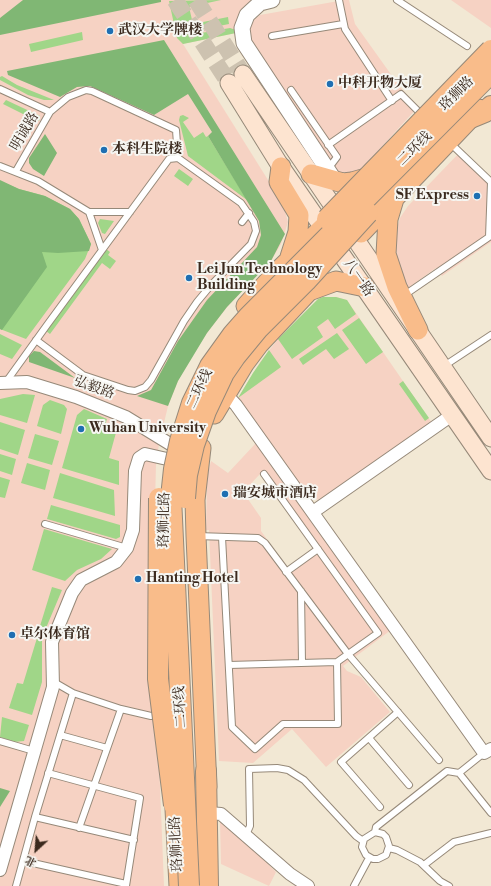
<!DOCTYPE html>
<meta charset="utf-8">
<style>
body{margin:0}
#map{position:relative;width:491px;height:886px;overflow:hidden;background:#f2e8d4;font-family:"Libre Bodoni","Noto Serif SC",serif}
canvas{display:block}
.north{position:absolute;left:16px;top:830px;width:40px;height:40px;-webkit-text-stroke:3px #f6f6f2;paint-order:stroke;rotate:206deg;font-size:11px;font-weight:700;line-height:16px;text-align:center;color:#3b2a1e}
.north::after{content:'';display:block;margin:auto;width:14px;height:18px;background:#3b2a1e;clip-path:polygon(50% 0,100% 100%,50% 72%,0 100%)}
</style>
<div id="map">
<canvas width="491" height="886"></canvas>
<div class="north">北</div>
</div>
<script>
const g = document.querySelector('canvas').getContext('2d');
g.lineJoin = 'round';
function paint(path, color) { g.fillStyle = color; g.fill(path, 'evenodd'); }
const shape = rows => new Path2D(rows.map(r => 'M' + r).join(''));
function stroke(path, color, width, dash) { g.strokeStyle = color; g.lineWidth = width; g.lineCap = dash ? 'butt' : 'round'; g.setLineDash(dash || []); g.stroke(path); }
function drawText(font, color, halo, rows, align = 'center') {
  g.font = font + ' "Libre Bodoni","Noto Serif SC",serif'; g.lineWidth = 4; g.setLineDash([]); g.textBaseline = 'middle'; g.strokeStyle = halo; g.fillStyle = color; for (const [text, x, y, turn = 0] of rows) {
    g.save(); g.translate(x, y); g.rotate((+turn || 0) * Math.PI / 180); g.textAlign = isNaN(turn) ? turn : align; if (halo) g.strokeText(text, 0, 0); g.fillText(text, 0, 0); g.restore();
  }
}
paint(shape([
 [0,0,256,0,236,33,183,44,283,204,288,222,281,244,271,261,227,307,207,333,188,362,178,381,168,406,159,444,156,464,154,543,156,687,164,886,0,886],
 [344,0,349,0,355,24,400,87,418,107,356,175,336,171,249,45,248,30,251,22,260,15],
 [451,0,491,0,491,28],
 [462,150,491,178,491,242,442,276,436,268,408,288,394,255,395,235,400,218,408,206],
 [323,297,336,297,347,300,432,423,320,500,310,498,238,398,260,362,278,339,318,299],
 [256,443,391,630,343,666,347,671,361,677,390,712,326,767,292,729,253,763,219,761,209,530,206,530,207,477,211,461,228,473],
 [261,473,314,548,287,567,261,531,261,518,243,492],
 [225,821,276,872,269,886,221,864,220,822]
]), '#f6d2c3');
paint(shape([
 [221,0,189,7,193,24,228,17,229,24,194,31,195,34,230,28,236,30,236,33,183,44,177,38,169,1],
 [82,32,83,40,31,52,29,44],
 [2,76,17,85,54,100,44,100,28,95,0,80,0,77],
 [6,100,40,116,40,120,37,121,3,104],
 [183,115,189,118,183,122,194,138,203,132,206,137,208,136,247,200,188,156,179,120,180,116],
 [179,169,193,179,188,186,174,176],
 [0,181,19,189,45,196,70,209,79,219,91,244,85,259,26,339,0,329],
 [100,219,114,221,105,234,102,233,98,223],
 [106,249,110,252,108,255,116,261,110,269,102,263,50,334,46,331],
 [323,297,336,297,347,300,356,314,335,329,328,319,317,327,323,337,292,359,278,339,318,299],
 [359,318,383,352,366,364,342,330],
 [337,333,349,349,334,359,326,349,303,365,299,359],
 [0,334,22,345,12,359,0,354],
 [269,350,281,367,238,398,253,373],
 [403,381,429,418,425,421,399,384],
 [23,394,35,395,27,423,0,415,0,399],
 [50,400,64,405,67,409,61,434,37,426,43,405],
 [84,409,107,419,105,425,117,429,109,458,119,461,119,485,62,468,77,415],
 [0,422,25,430,18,455,0,449],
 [35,434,59,441,52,465,28,458],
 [0,454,16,459,12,475,0,471],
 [27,463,50,470,45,490,21,483],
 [60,473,114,490,115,516,53,498],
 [0,477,10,480,5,498,0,497],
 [51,505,120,525,120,537,116,539,47,519],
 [44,529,112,549,101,559,77,570,65,581,32,570],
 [52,587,62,590,46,628,40,626],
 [37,638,42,640,42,682,32,715,9,708,17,683,23,684],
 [2,717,29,725,24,741,14,742,0,737]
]), '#a0d688');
paint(shape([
 [23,0,161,0,161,2,0,35,0,18],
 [164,40,285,234,271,261,227,307,207,333,178,381,168,406,137,396,151,390,178,341,207,300,257,247,261,235,259,221,208,136,212,132,188,94,154,115,90,86,77,87,60,97,8,75,7,71],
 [45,134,57,153,44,176,33,169,29,163,29,158],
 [0,180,19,189,45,196,70,209,79,219,91,244,89,251,58,253,42,252,47,267,2,330,0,329],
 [34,351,40,352,75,378,29,362,29,356],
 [0,788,10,791,0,807]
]), '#80b774');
stroke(shape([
 [175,0,229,83],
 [196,0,243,74]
]), '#cdc2b0', 17, [17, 8]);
const service = shape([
 [339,0,345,29,392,101],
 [397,0,467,46],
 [272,36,343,24],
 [0,89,50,112],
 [291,90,337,157,328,169],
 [328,145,401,94,424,117],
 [0,166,38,181,89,212,130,212],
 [16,171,50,112,68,97,86,90,92,91,176,130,178,158],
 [89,212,102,250],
 [242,222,249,213],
 [403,296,489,237,491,182,449,142],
 [444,366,491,335],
 [6,382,47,325,169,159,178,158,241,203,254,222,256,231,251,244,212,284,197,302,184,321,151,380,145,387,135,391,128,390,83,375,36,340],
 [45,524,127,548],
 [197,536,258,538,265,543,348,654,439,760],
 [222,537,232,727,255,749,283,724,338,724,337,662,378,633,264,474],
 [286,572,318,549],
 [301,591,302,663],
 [229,665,337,662],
 [54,682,73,693,121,709,151,716],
 [60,735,107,748],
 [369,738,409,785],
 [0,741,34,751],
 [48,773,140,798,126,886],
 [459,773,484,753],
 [380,807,341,762,398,712],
 [35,817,134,840],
 [79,828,121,709],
 [375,832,383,834,386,837,389,846,386,855,378,859,373,859,366,855,362,847,364,839,375,832,376,827,447,771,459,773,491,813],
 [246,835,250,826,249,769,277,768,288,770,304,780,356,836,363,841],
 [389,848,397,850,420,862,440,881,449,886],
 [24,861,126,884],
 [424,865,454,842,491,833],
 [16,886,35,817,73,693],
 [354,886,369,858]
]);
const minor = shape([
 [0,383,27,382,76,397,126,417,170,444],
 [225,393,236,405,484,753,491,749],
 [313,512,452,415],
 [209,813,221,814,290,874,308,886],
 [0,870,53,687,52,642,72,593,81,580,116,562,127,548,133,530,135,471,139,458,145,454,167,459]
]);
const tertiary = shape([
 [272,0,260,3,247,15,242,28,244,43,335,181]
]);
const secondary = shape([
 [243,74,491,438],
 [229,83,281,167,491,471]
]);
const primary = shape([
 [281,167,279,182,299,215,298,232,290,257],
 [311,174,343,183,352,182,373,176],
 [394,199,388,219,386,254,397,287,418,330],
 [361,233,479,109],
 [309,291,336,281,365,287],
 [246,306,277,272,341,210],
 [214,414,244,364,259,344,307,293],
 [201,448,195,500,196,536,207,787],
 [167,644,170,711],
 [174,790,179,886]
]);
const trunk = shape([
 [468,119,485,112,491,106],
 [206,771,208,886]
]);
stroke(service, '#968979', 8);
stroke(minor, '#968979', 14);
stroke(tertiary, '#968979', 17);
stroke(secondary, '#968979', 19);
stroke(primary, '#968979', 21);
stroke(trunk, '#968979', 22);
stroke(service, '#fff', 6);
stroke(minor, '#fff', 12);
stroke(tertiary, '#fff', 15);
stroke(secondary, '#fde4d0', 17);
stroke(primary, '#f9bc8a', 19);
stroke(trunk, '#f9bc8a', 20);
const trunkBridge = shape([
 [327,219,491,50],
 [159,498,158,679,174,805],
 [185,498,187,475,194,445,206,411,224,373,235,357,258,329,306,281,368,213],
 [189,886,171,497,174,469,180,441,192,403,210,366,233,334,248,317,491,73]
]);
stroke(trunkBridge, '#968979', 22, []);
stroke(trunkBridge, '#f9bc8a', 20);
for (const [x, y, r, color] of [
 [110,31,4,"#1f6fb2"],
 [330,84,4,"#1f6fb2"],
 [104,150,4,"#1f6fb2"],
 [477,196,4,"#1f6fb2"],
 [189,278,4,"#1f6fb2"],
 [81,429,4,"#1f6fb2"],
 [225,494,4,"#1f6fb2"],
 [138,579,4,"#1f6fb2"],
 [12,635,4,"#1f6fb2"]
]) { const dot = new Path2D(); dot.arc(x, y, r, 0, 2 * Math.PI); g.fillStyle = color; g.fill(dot); stroke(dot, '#f6f6f2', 1.5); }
drawText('bold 14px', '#3b2a1e', '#f6f6f2', [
 ["武汉大学牌楼",118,31],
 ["中科开物大厦",338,84],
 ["本科生院楼",112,150],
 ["SF Express",469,196,"right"],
 ["Lei Jun Technology",197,270],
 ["Building",197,286],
 ["Wuhan University",89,429],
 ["瑞安城市酒店",233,494],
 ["Hanting Hotel",146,579],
 ["卓尔体育馆",20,635]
], 'left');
drawText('14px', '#3b2a1e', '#f6f6f2', [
 ["珞狮路",457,94,-45],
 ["明诚路",25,132,-60],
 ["二环线",415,149,-45],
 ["八一路",358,278,55],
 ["弘毅路",94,388,20],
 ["二环线",200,389,-65],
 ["珞狮北路",165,520,-89],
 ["二环线",181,707,-93],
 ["珞狮北路",177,844,-93]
]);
</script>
